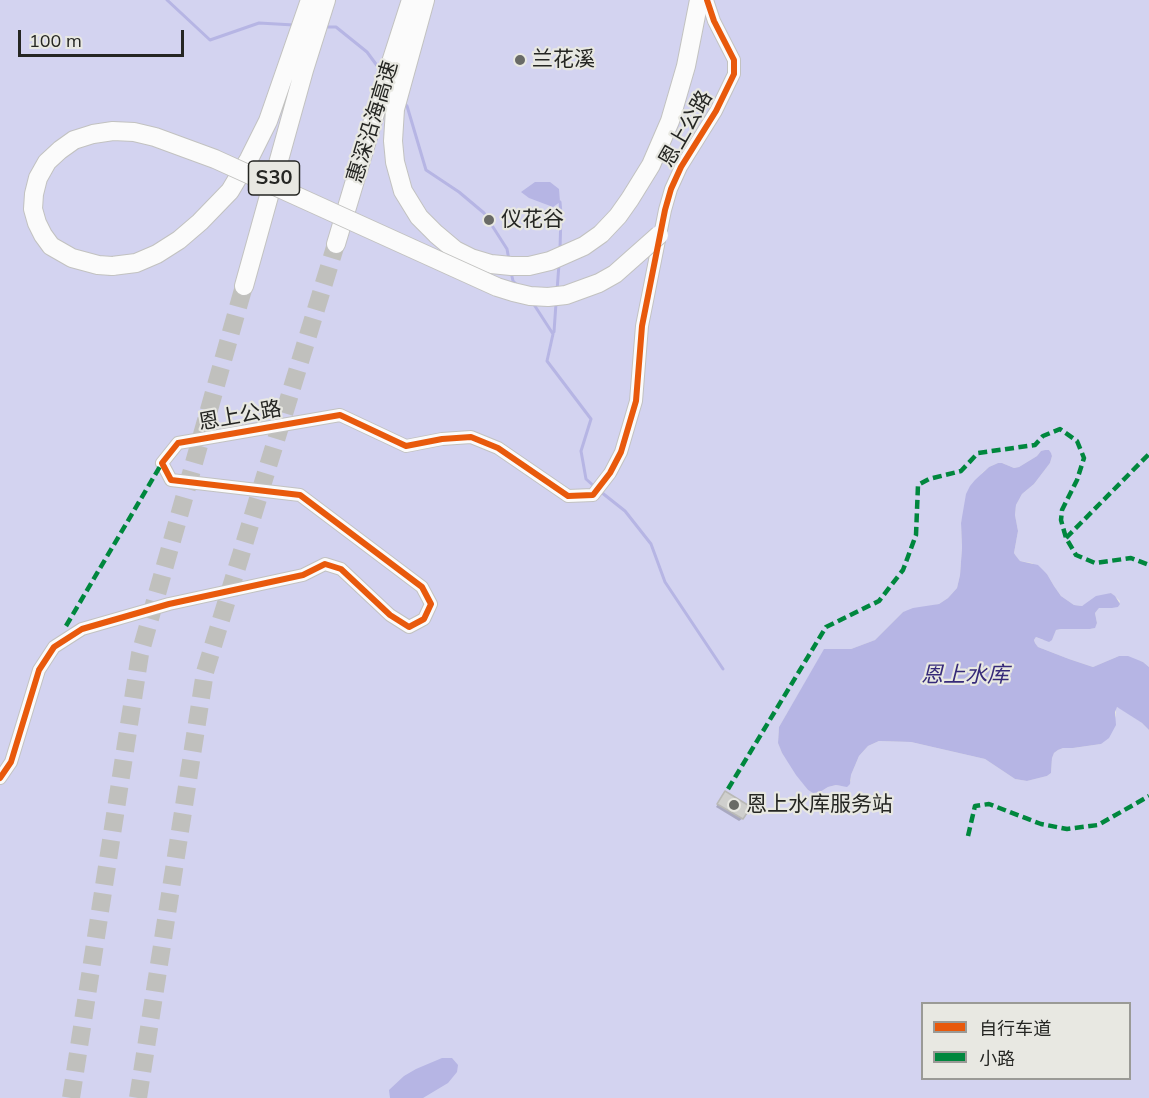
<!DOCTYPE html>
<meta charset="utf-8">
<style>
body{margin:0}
#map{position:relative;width:1149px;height:1098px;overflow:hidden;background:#e7e7e3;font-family:Mulish,"Noto Sans SC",sans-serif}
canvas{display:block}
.legend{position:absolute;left:921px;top:1002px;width:210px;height:78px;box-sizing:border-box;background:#e8e8e2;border:2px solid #9a9a96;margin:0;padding:8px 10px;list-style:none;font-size:18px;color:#252623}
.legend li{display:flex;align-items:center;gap:12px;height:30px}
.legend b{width:30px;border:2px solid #9a9a96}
.scale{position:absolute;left:18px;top:30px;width:166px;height:27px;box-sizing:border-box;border:3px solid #252623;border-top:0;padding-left:8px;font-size:18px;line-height:21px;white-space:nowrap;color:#252623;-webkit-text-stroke:4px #e8e8e2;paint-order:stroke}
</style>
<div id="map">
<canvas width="1149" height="1098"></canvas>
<ul class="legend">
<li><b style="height:8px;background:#e8590c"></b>自行车道</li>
<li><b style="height:8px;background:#00873e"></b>小路</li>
</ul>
<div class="scale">100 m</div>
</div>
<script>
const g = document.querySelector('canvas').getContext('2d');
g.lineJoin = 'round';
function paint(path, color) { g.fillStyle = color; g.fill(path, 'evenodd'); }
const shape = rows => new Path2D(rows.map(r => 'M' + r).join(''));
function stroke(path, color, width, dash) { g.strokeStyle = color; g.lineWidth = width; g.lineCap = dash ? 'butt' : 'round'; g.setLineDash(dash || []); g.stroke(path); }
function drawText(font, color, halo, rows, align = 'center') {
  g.font = font + ' Mulish,"Noto Sans SC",sans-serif'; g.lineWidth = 4.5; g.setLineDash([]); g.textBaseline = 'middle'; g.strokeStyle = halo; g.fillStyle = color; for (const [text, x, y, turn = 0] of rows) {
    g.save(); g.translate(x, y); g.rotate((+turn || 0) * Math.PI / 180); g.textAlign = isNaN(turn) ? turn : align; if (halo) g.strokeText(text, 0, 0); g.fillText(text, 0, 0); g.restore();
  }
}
paint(shape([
 [0,0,1149,0,1149,667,1143,662,1119,656,1093,667,1069,659,1038,647,1035,643,1034,640,1036,637,1043,640,1052,640,1056,630,1061,629,1090,629,1094,628,1097,623,1095,613,1099,608,1118,607,1120,601,1111,593,1082,606,1074,605,1061,596,1054,586,1047,574,1032,563,1020,561,1016,556,1014,553,1018,531,1015,515,1016,505,1022,494,1034,484,1050,463,1052,456,1049,450,1041,451,1037,456,1019,467,1014,468,1002,463,998,463,989,467,982,473,963,516,961,523,962,548,960,575,957,588,948,598,939,604,903,612,875,640,851,649,824,650,779,727,778,743,782,753,808,790,813,793,820,792,828,787,836,785,842,786,851,781,851,775,859,756,868,746,879,741,911,742,985,759,1015,779,1027,781,1047,776,1051,773,1052,758,1054,753,1058,750,1063,748,1073,748,1101,744,1116,716,1116,707,1120,708,1142,723,1149,730,1149,1098,0,1098],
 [922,1004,1130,1004,1130,1078,922,1078]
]), '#d3d3f0');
paint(shape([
 [535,182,550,182,559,189,560,202,553,207,529,198,521,192],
 [1045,450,1049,450,1051,453,1052,456,1050,463,1034,484,1022,494,1016,505,1015,515,1018,531,1014,553,1016,556,1020,561,1038,565,1047,574,1054,586,1061,596,1074,605,1082,606,1096,596,1111,593,1115,596,1120,604,1118,607,1112,608,1099,608,1095,613,1097,623,1095,628,1090,629,1061,629,1056,630,1052,640,1049,642,1036,637,1034,640,1035,643,1038,647,1069,659,1093,667,1119,656,1128,656,1143,662,1149,667,1149,730,1142,723,1117,707,1115,712,1116,725,1109,738,1101,744,1073,748,1063,748,1058,750,1054,753,1052,758,1051,773,1047,776,1027,781,1015,779,985,759,911,742,879,741,868,746,859,756,851,775,850,784,847,787,836,785,828,787,820,792,813,793,808,790,796,775,782,753,778,743,779,727,824,649,851,649,875,640,903,612,913,608,939,604,948,598,957,588,960,575,962,548,961,523,966,494,970,486,975,480,989,467,998,463,1002,463,1014,468,1019,467,1037,456,1041,451],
 [442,1058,452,1058,458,1065,457,1072,448,1083,423,1098,390,1098,389,1090,404,1076,416,1069]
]), '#b6b5e4');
paint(shape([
 [723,796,742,819,739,821,716,807]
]), '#0003');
stroke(shape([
 [167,0,210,40,259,23,294,25],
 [325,27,336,27,367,52,381,71],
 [404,103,407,106,426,170,459,192,484,213,507,249,509,260],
 [560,249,561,214,560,202],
 [511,272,513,281,517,285],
 [557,291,559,264],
 [533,303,553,334,547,361,591,419,581,451,586,479,596,488],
 [554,332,556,303],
 [601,492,625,511,651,544,665,582,723,669]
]), '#b6b5e4', 3);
const building = shape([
 [725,791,751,807,743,819,717,804,725,791]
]);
paint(building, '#cfcfcd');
stroke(building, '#b9b9b6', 1.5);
stroke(shape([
 [71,1098,140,654,244,286],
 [138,1098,205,672,336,244]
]), '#c0c0bd', 18, [18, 9]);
const minor = shape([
 [0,778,11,762,39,670,54,647,82,629,169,604,303,575,325,564,341,569,390,615,409,627,424,619,431,604,422,587,300,495,171,480,162,463,178,443,340,415,406,446,442,439,471,437,498,448,568,496,593,495,610,473,621,452,636,401,642,326,665,210,671,189,681,167,716,111,734,74,734,60,714,21,707,0]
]);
const highway = shape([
 [425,0,395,109,393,141,395,162,403,191,419,217,436,234,455,250,471,258,491,264,511,266,529,266,550,261,584,246,601,234,618,216,630,199,651,165,670,121,686,66,699,0],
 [336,244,383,87,411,0],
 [112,266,136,263,157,254,179,240,200,222,230,191,249,159,268,121,310,0],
 [244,286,304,70,326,0]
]);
stroke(minor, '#c2c2c0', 14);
stroke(highway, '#c2c2c0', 20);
stroke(minor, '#fbfbfb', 12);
stroke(highway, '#fbfbfb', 18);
const highwayBridge = shape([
 [112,266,98,265,72,258,51,246,43,235,37,223,33,209,34,194,38,178,47,162,60,150,74,140,93,134,113,131,134,132,155,137,215,159,497,287,513,292,530,296,548,297,566,295,599,283,615,274,659,235]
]);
stroke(highwayBridge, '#c2c2c0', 20, []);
stroke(highwayBridge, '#fbfbfb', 18);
stroke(shape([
 [1066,538,1149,454],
 [66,626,162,463],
 [728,789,826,627,879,601,903,570,916,535,918,485,929,479,961,471,978,453,1035,445,1043,436,1060,429,1077,441,1084,458,1077,480,1062,510,1061,520,1066,538,1076,555,1095,563,1131,558,1149,565],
 [968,836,975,806,989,804,1041,824,1067,829,1098,825,1149,796]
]), '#00873e', 4.5, [9, 4.5]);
stroke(shape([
 [0,778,11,762,39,670,54,647,82,629,169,604,303,575,325,564,341,569,390,615,409,627,424,619,431,604,422,587,300,495,171,480,162,463,178,443,340,415,406,446,442,439,471,437,498,448,568,496,593,495,610,473,621,452,636,401,642,326,665,210,671,189,681,167,716,111,734,74,734,60,714,21,707,0]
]), '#e8590c', 6);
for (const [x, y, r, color] of [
 [520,60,6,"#696a66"],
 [489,220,6,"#696a66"],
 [734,805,6,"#696a66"]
]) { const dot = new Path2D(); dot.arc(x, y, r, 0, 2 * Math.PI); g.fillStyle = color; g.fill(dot); stroke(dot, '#e8e8e2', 2); }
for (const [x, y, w] of [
 [274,178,51]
]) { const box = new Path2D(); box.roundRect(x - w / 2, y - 17, w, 34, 4.5); g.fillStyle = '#e8e8e2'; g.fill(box); stroke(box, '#252623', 1.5); }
drawText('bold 20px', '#252623', null, [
 ["S30",274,178]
]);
drawText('21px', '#252623', '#e8e8e2', [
 ["兰花溪",532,60],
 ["仪花谷",501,220],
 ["恩上水库服务站",746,805]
], 'left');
drawText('21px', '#252623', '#e8e8e2', [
 ["惠深沿海高速",373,122,-73],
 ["恩上公路",686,129,-60],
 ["恩上公路",240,416,-10]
]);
drawText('italic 22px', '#362a79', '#e8e8e2', [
 ["恩上水库",965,675]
]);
</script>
